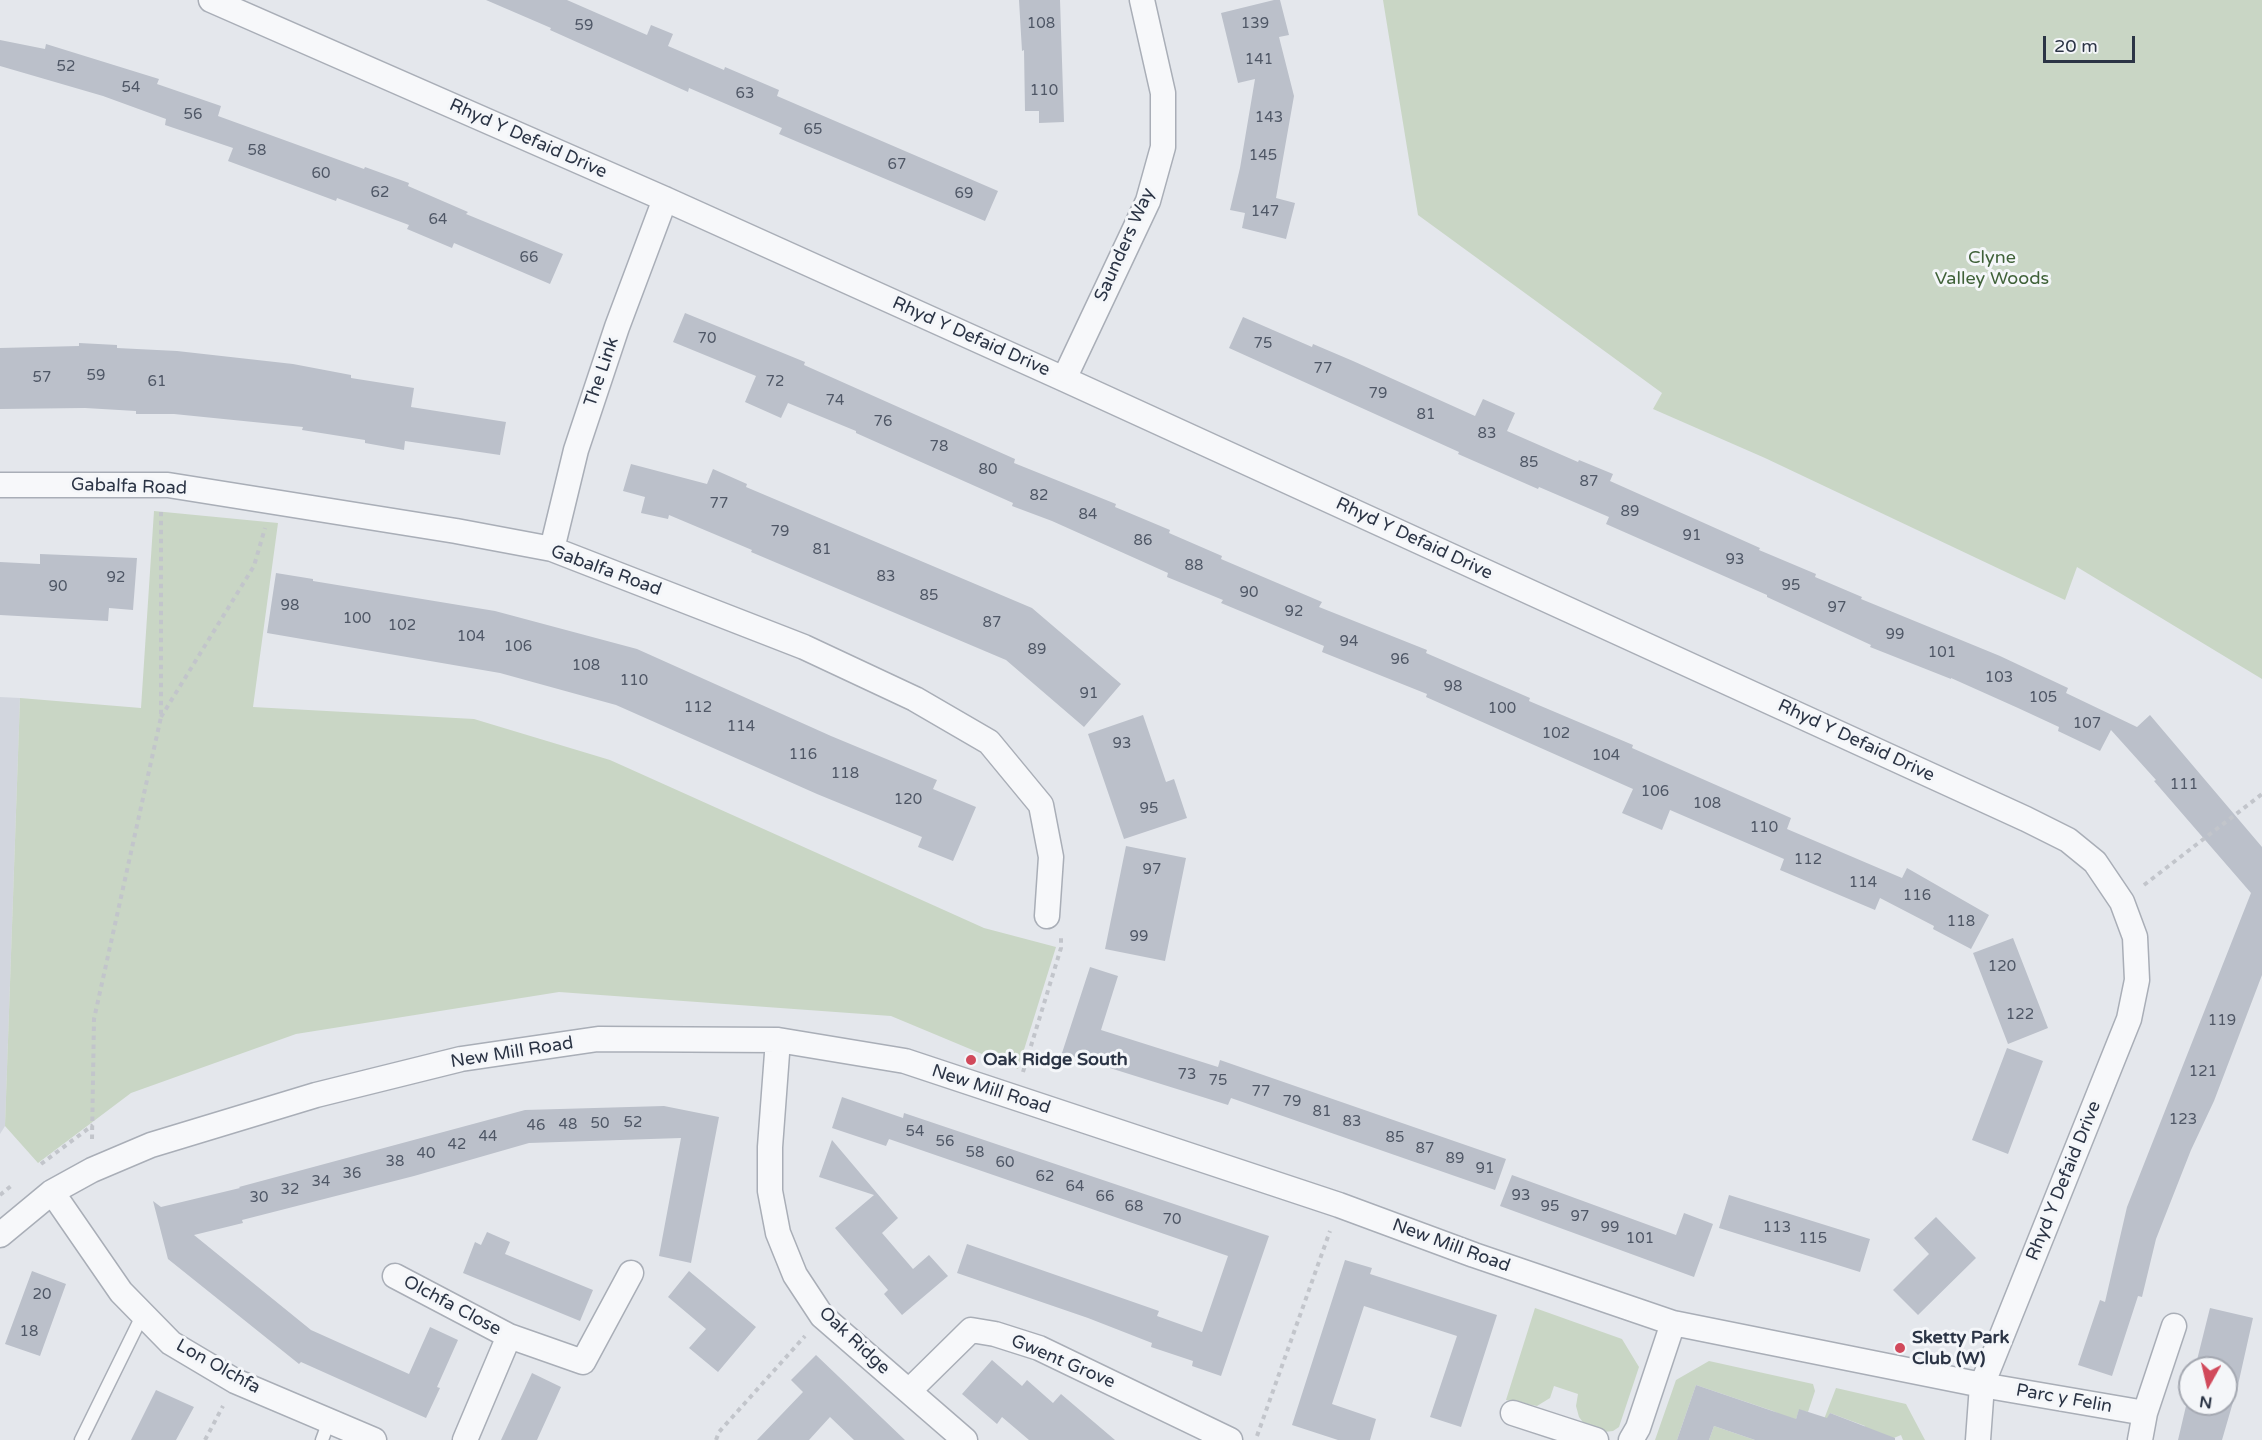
<!DOCTYPE html>
<style>
body{margin:0}
#map{position:relative;width:2262px;height:1440px;overflow:hidden;background:#e4e7ec;font-family:"Varela Round",sans-serif}
canvas{display:block}
.north{position:absolute;left:2178px;top:1356px;width:60px;height:60px;box-sizing:border-box;background:#f4f6f9;border:2px solid #a4a8b1;border-radius:50%;rotate:188deg;font-size:16px;font-weight:700;line-height:24px;text-align:center;color:#2b3445}
.north::after{content:'';display:block;margin:auto;width:21px;height:27px;background:#d1495b;clip-path:polygon(50% 0,100% 100%,50% 72%,0 100%)}
.scale{position:absolute;left:2043px;top:36px;width:92px;height:27px;box-sizing:border-box;border:3px solid #2b3445;border-top:0;padding-left:8px;font-size:18px;line-height:21px;white-space:nowrap;color:#2b3445;-webkit-text-stroke:4px #f4f6f9;paint-order:stroke}
</style>
<div id="map">
<canvas width="2262" height="1440"></canvas>
<div class="north">N</div>
<div class="scale">20 m</div>
</div>
<script>
const g = document.querySelector('canvas').getContext('2d');
g.lineJoin = 'round';
function paint(path, color) { g.fillStyle = color; g.fill(path, 'evenodd'); }
const shape = rows => new Path2D(rows.map(r => 'M' + r).join(''));
function stroke(path, color, width, dash) { g.strokeStyle = color; g.lineWidth = width; g.lineCap = dash ? 'butt' : 'round'; g.setLineDash(dash || []); g.stroke(path); }
function drawText(font, color, halo, rows, align = 'center') {
  g.font = font + ' "Varela Round",sans-serif'; g.lineWidth = 6; g.setLineDash([]); g.textBaseline = 'middle'; g.strokeStyle = halo; g.fillStyle = color; for (const [text, x, y, turn = 0] of rows) {
    g.save(); g.translate(x, y); g.rotate((+turn || 0) * Math.PI / 180); g.textAlign = isNaN(turn) ? turn : align; if (halo) g.strokeText(text, 0, 0); g.fillText(text, 0, 0); g.restore();
  }
}
paint(shape([
 [0,697,20,698,5,1126,0,1134]
]), '#d2d6de');
paint(shape([
 [1383,0,2262,0,2262,679,2077,567,2065,600,1765,458,1653,409,1662,393,1418,215],
 [154,511,278,523,253,707,474,719,610,760,984,928,1056,947,1018,1069,891,1016,559,992,296,1034,131,1093,38,1163,5,1126,20,698,141,708],
 [1535,1308,1622,1339,1639,1367,1619,1427,1613,1431,1604,1432,1585,1425,1579,1417,1576,1406,1578,1394,1554,1386,1550,1398,1537,1406,1506,1400],
 [1709,1361,1813,1384,1815,1391,1808,1412,1799,1410,1795,1422,1773,1411,1696,1385,1677,1440,1655,1440,1676,1380],
 [1836,1388,1906,1404,1925,1440,1903,1440,1901,1435,1889,1440,1860,1440,1865,1426,1830,1413,1819,1440,1816,1440],
 [1714,1426,1755,1440,1709,1440]
]), '#c9d6c5');
paint(shape([
 [486,0,567,0,647,35,651,25,673,34,668,46,724,70,725,67,779,90,777,96,998,191,985,221,779,134,782,128,689,88,688,92,550,30,551,28],
 [1019,0,1060,0,1064,122,1039,123,1039,111,1025,111,1024,50,1022,51],
 [1274,0,1280,0,1289,35,1279,37,1294,96,1276,198,1295,203,1286,239,1242,228,1245,213,1230,210,1240,168,1255,79,1238,83,1221,13],
 [0,40,45,49,46,44,159,79,157,84,221,106,218,116,364,169,365,167,409,183,408,186,468,212,466,214,563,254,550,284,454,243,452,248,407,229,409,225,337,198,336,201,228,161,233,148,165,125,166,119,103,96,0,66],
 [685,313,805,362,804,365,1015,459,1014,463,1116,504,1115,507,1170,530,1169,533,1222,556,1221,559,1322,602,1319,607,1427,650,1426,653,1530,698,1529,701,1633,745,1632,748,1791,818,1787,829,1902,878,1907,868,1989,915,1971,949,1933,929,1934,926,1880,898,1875,910,1780,870,1784,859,1670,810,1662,830,1622,813,1633,789,1426,697,1427,694,1322,652,1324,646,1221,603,1223,600,1167,577,1168,573,1052,521,1012,506,1013,503,856,433,856,431,788,403,781,418,745,402,756,376,673,342],
 [1243,317,1312,347,1313,344,1353,361,1475,416,1483,399,1515,413,1507,431,1578,462,1579,460,1613,474,1610,481,1760,548,1759,550,1816,574,1815,577,1862,597,1861,599,2000,656,2068,688,2066,693,2137,727,2150,715,2262,847,2262,975,2214,1101,2191,1150,2156,1239,2142,1297,2138,1296,2112,1376,2078,1365,2100,1300,2105,1302,2127,1207,2251,893,2154,781,2156,780,2111,730,2100,751,2058,731,2059,727,2018,708,1951,678,1951,679,1870,647,1871,645,1767,597,1767,595,1606,524,1609,517,1539,487,1538,489,1458,454,1459,452,1229,348],
 [79,343,117,345,117,348,177,351,293,364,351,375,351,378,414,388,411,407,506,422,500,455,405,441,404,450,365,443,365,440,302,430,303,427,174,414,136,414,136,411,85,408,0,409,0,348,79,346],
 [631,464,707,484,713,469,747,484,746,487,1032,608,1121,684,1084,727,1006,660,751,552,752,550,669,515,668,519,641,513,645,497,623,491],
 [40,554,137,558,133,610,109,608,108,621,0,615,0,562,40,564],
 [276,573,313,579,313,581,495,611,637,649,831,736,937,780,933,789,976,807,953,861,918,847,922,837,817,794,616,705,500,673,267,633],
 [1143,715,1166,782,1174,779,1187,818,1124,839,1088,734],
 [1126,846,1186,858,1165,961,1105,949],
 [2013,938,2048,1028,2008,1044,1973,953],
 [1090,967,1118,976,1101,1030,1218,1067,1220,1060,1506,1159,1495,1190,1231,1098,1228,1105,1062,1053],
 [2007,1048,2043,1061,2008,1154,1972,1140],
 [842,1097,903,1118,904,1113,1269,1236,1221,1376,1192,1366,1193,1361,1151,1347,1152,1343,1088,1318,957,1273,967,1244,1159,1311,1157,1316,1202,1332,1228,1256,889,1139,886,1146,832,1128],
 [664,1106,719,1117,691,1263,659,1256,681,1138,529,1143,414,1176,242,1220,243,1223,194,1235,311,1330,409,1374,430,1327,458,1340,437,1387,440,1388,426,1418,301,1362,299,1364,168,1259,153,1201,161,1207,240,1188,239,1187,525,1110],
 [832,1140,898,1218,882,1233,913,1269,929,1255,948,1276,902,1315,884,1294,888,1290,835,1228,874,1195,819,1177],
 [1512,1175,1676,1235,1684,1213,1713,1224,1694,1277,1500,1206],
 [1729,1195,1870,1239,1860,1272,1719,1228],
 [1936,1217,1976,1258,1918,1315,1893,1290,1929,1254,1914,1238],
 [487,1232,510,1242,505,1254,593,1290,580,1321,463,1273,475,1242,481,1245],
 [1345,1260,1372,1268,1370,1274,1497,1315,1461,1427,1430,1417,1457,1336,1364,1306,1332,1404,1376,1419,1370,1440,1338,1440,1292,1425],
 [32,1271,66,1284,40,1356,5,1344],
 [689,1271,756,1327,718,1372,689,1348,706,1329,668,1297],
 [2210,1308,2253,1318,2238,1385,2222,1440,2178,1440,2190,1389,2190,1404,2226,1404,2226,1368,2195,1368],
 [816,1355,905,1440,854,1440,830,1417,809,1440,757,1440,803,1392,791,1380],
 [992,1360,1022,1386,1027,1380,1053,1403,1061,1394,1115,1440,1029,1440,1002,1417,997,1424,962,1394],
 [532,1373,561,1387,537,1440,501,1440],
 [1696,1385,1796,1419,1799,1409,1827,1418,1830,1413,1895,1438,1895,1440,1755,1440,1714,1426,1709,1440,1677,1440],
 [156,1390,194,1407,176,1440,131,1440]
]), '#bbc0ca');
const lane = shape([
 [81,1440,143,1314],
 [322,1440,329,1421]
]);
const street = shape([
 [211,0,665,199,1064,379,2026,819,2068,840,2095,862,2122,902,2135,937,2137,980,2129,1019,1982,1385,1978,1440],
 [1064,379,1148,201,1163,147,1163,93,1142,0],
 [0,485,168,485,456,531,552,549,804,647,915,699,989,742,1041,805,1051,857,1047,916],
 [552,549,576,450,617,327,665,199],
 [778,1040,770,1147,770,1191,778,1233,795,1275,822,1316,965,1440],
 [52,1192,121,1292,171,1343,235,1381,374,1440],
 [0,1235,52,1192,92,1170,151,1145,316,1095,461,1059,598,1039,778,1040,905,1061,1339,1205,1474,1255,1673,1323,1982,1385,2145,1413],
 [395,1276,509,1336],
 [909,1391,971,1330,995,1334,1039,1348,1230,1440],
 [1513,1413,1596,1440],
 [465,1440,509,1336,583,1362,631,1273],
 [1631,1440,1638,1428,1673,1323],
 [2140,1440,2145,1413,2174,1326]
]);
stroke(lane, '#a9aeb7', 15);
stroke(street, '#a9aeb7', 27);
stroke(shape([
 [161,717,254,566,265,528],
 [2144,885,2262,794],
 [1023,1072,1061,948,1061,938],
 [92,1139,94,1019,161,717,161,512],
 [41,1164,93,1125],
 [0,1195,11,1186],
 [1257,1436,1330,1231],
 [205,1440,223,1406],
 [716,1440,719,1432,805,1336]
]), '#c2c5cb', 4, [4.5, 4.5]);
stroke(lane, '#f7f8fa', 12);
stroke(street, '#f7f8fa', 24);
for (const [x, y, r, color] of [
 [971,1060,6,"#d1495b"],
 [1900,1348,6,"#d1495b"]
]) { const dot = new Path2D(); dot.arc(x, y, r, 0, 2 * Math.PI); g.fillStyle = color; g.fill(dot); stroke(dot, '#f4f6f9', 2); }
drawText('15px', '#4f5766', null, [
 ["108",1041,24],
 ["139",1255,24],
 ["59",584,26],
 ["141",1259,60],
 ["52",66,67],
 ["54",131,88],
 ["110",1044,91],
 ["63",745,94],
 ["56",193,115],
 ["143",1269,118],
 ["65",813,130],
 ["58",257,151],
 ["145",1263,156],
 ["67",897,165],
 ["60",321,174],
 ["62",380,193],
 ["69",964,194],
 ["147",1265,212],
 ["64",438,220],
 ["66",529,258],
 ["70",707,339],
 ["75",1263,344],
 ["77",1323,369],
 ["59",96,376],
 ["57",42,378],
 ["61",157,382],
 ["72",775,382],
 ["79",1378,394],
 ["74",835,401],
 ["81",1426,415],
 ["76",883,422],
 ["83",1487,434],
 ["78",939,447],
 ["85",1529,463],
 ["80",988,470],
 ["87",1589,482],
 ["82",1039,496],
 ["77",719,504],
 ["89",1630,512],
 ["84",1088,515],
 ["79",780,532],
 ["91",1692,536],
 ["86",1143,541],
 ["81",822,550],
 ["93",1735,560],
 ["88",1194,566],
 ["83",886,577],
 ["92",116,578],
 ["95",1791,586],
 ["90",58,587],
 ["90",1249,593],
 ["85",929,596],
 ["98",290,606],
 ["97",1837,608],
 ["92",1294,612],
 ["100",357,619],
 ["87",992,623],
 ["102",402,626],
 ["99",1895,635],
 ["104",471,637],
 ["94",1349,642],
 ["106",518,647],
 ["89",1037,650],
 ["101",1942,653],
 ["96",1400,660],
 ["108",586,666],
 ["103",1999,678],
 ["110",634,681],
 ["98",1453,687],
 ["91",1089,694],
 ["105",2043,698],
 ["112",698,708],
 ["100",1502,709],
 ["107",2087,724],
 ["114",741,727],
 ["102",1556,734],
 ["93",1122,744],
 ["116",803,755],
 ["104",1606,756],
 ["118",845,774],
 ["111",2184,785],
 ["106",1655,792],
 ["120",908,800],
 ["108",1707,804],
 ["95",1149,809],
 ["110",1764,828],
 ["112",1808,860],
 ["97",1152,870],
 ["114",1863,883],
 ["116",1917,896],
 ["118",1961,922],
 ["99",1139,937],
 ["120",2002,967],
 ["122",2020,1015],
 ["119",2222,1021],
 ["121",2203,1072],
 ["73",1187,1075],
 ["75",1218,1081],
 ["77",1261,1092],
 ["79",1292,1102],
 ["81",1322,1112],
 ["123",2183,1120],
 ["83",1352,1122],
 ["52",633,1123],
 ["50",600,1124],
 ["48",568,1125],
 ["46",536,1126],
 ["54",915,1132],
 ["44",488,1137],
 ["85",1395,1138],
 ["56",945,1142],
 ["42",457,1145],
 ["87",1425,1149],
 ["58",975,1153],
 ["40",426,1154],
 ["89",1455,1159],
 ["38",395,1162],
 ["60",1005,1163],
 ["91",1485,1169],
 ["36",352,1174],
 ["62",1045,1177],
 ["34",321,1182],
 ["64",1075,1187],
 ["32",290,1190],
 ["93",1521,1196],
 ["66",1105,1197],
 ["30",259,1198],
 ["68",1134,1207],
 ["95",1550,1207],
 ["97",1580,1217],
 ["70",1172,1220],
 ["99",1610,1228],
 ["113",1777,1228],
 ["101",1640,1239],
 ["115",1813,1239],
 ["20",42,1295],
 ["18",29,1332]
]);
drawText('18px', '#2b3445', '#f4f6f9', [
 ["Rhyd Y Defaid Drive",528,139,24],
 ["Saunders Way",1125,245,-66],
 ["Rhyd Y Defaid Drive",971,337,24],
 ["The Link",602,372,-71],
 ["Gabalfa Road",129,487,2],
 ["Rhyd Y Defaid Drive",1414,539,25],
 ["Gabalfa Road",606,571,20],
 ["Rhyd Y Defaid Drive",1856,741,25],
 ["New Mill Road",512,1053,-9],
 ["New Mill Road",991,1090,18],
 ["Rhyd Y Defaid Drive",2064,1181,-68],
 ["New Mill Road",1451,1246,20],
 ["Olchfa Close",452,1306,28],
 ["Oak Ridge",854,1341,43],
 ["Gwent Grove",1063,1362,23],
 ["Lon Olchfa",218,1367,29],
 ["Parc y Felin",2064,1399,10]
]);
drawText('18px', '#3f6138', '#f4f6f9', [
 ["Clyne",1992,258],
 ["Valley Woods",1992,279]
]);
drawText('bold 18px', '#2b3445', '#f4f6f9', [
 ["Oak Ridge South",983,1060],
 ["Sketty Park",1912,1338],
 ["Club (W)",1912,1359]
], 'left');
</script>
